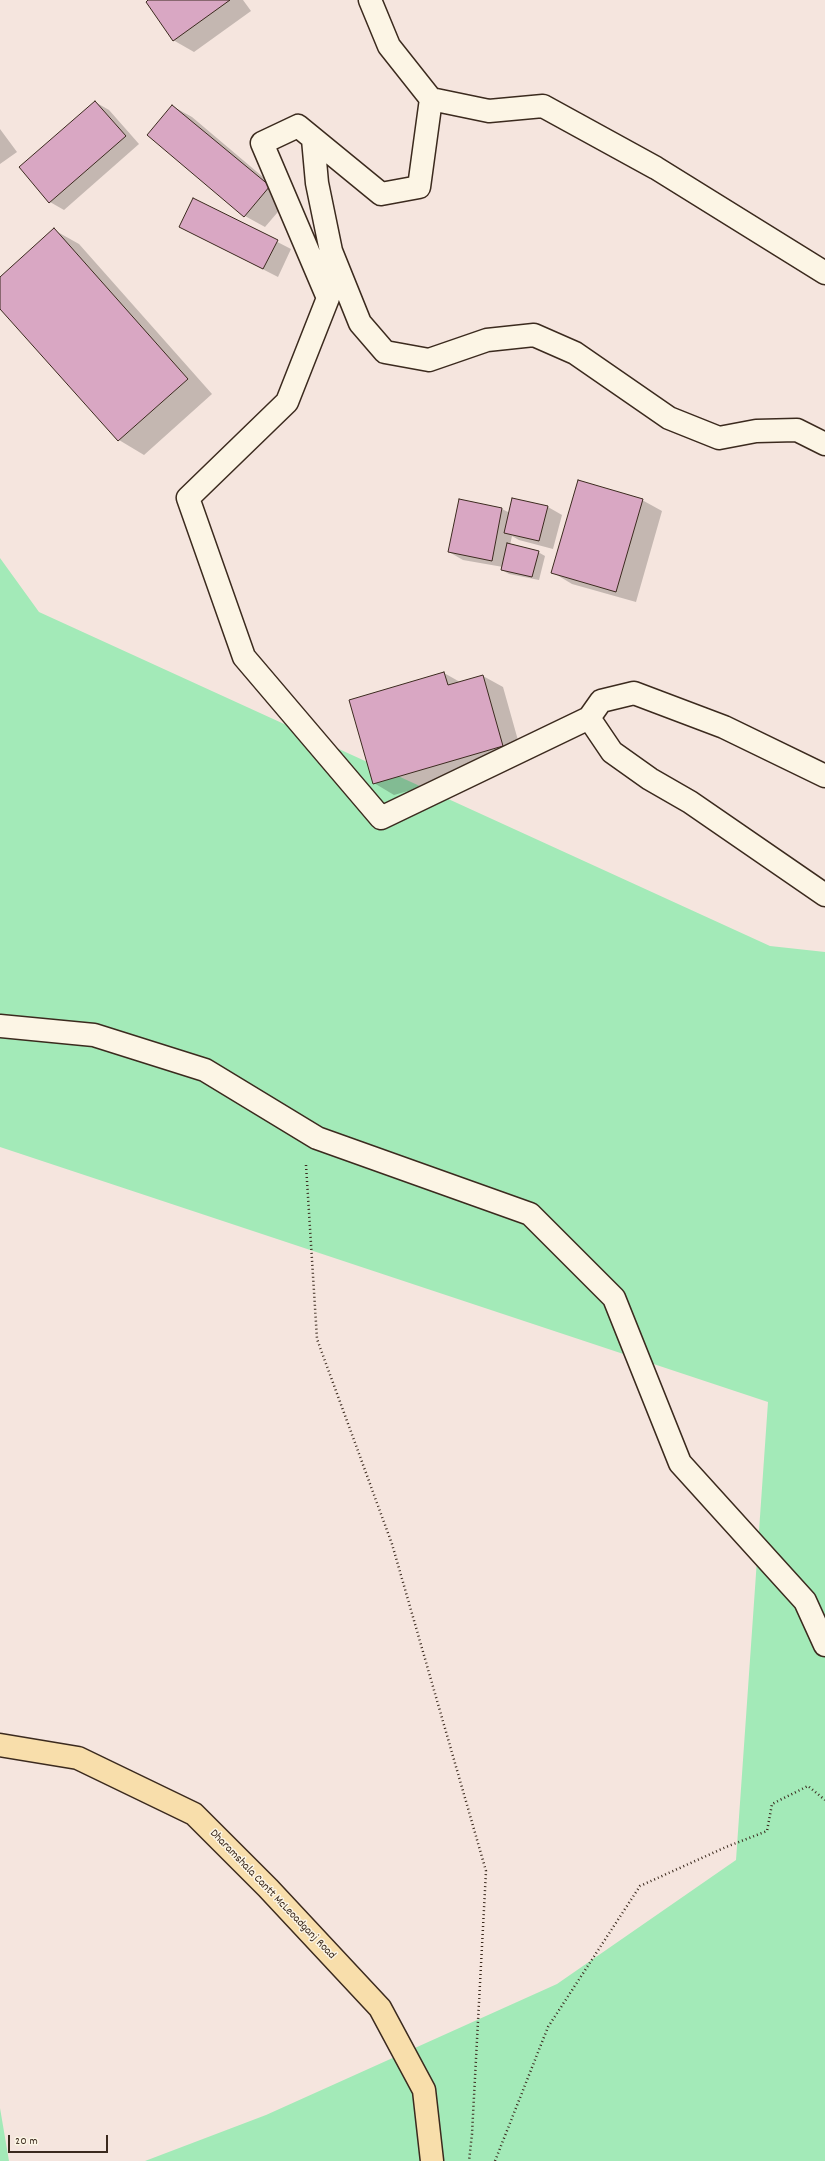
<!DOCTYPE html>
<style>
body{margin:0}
#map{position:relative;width:825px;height:2161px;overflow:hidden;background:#f5e5de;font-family:Dekko,sans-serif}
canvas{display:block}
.scale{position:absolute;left:8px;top:2135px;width:100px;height:18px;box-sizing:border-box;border:2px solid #3b2a1e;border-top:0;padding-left:5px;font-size:12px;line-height:14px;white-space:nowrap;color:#3b2a1e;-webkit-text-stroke:3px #fcf5e5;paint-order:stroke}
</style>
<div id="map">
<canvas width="825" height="2161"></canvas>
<div class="scale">20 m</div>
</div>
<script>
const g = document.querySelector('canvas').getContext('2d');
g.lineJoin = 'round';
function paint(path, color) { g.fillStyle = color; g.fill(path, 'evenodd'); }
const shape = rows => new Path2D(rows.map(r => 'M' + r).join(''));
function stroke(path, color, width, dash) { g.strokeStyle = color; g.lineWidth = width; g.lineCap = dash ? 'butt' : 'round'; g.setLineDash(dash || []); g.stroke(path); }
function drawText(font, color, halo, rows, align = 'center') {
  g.font = font + ' Dekko,sans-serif'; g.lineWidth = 3; g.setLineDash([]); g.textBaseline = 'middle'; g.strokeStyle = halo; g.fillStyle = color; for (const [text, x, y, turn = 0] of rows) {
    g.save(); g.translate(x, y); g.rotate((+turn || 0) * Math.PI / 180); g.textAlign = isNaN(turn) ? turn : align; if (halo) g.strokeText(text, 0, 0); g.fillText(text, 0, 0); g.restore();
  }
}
paint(shape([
 [0,558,39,612,770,946,825,952,825,2161,145,2161,266,2115,557,1984,736,1860,768,1402,0,1147],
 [0,2108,9,2161,0,2161]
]), '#a3eab8');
paint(shape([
 [150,0,243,0,251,11,194,52,173,40],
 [95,102,109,110,139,144,64,210,50,202],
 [172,106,192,117,289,199,265,227,245,216],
 [0,129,17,152,0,164],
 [194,199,291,249,278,277,194,234],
 [54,230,79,244,212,394,144,455,119,440,0,307,0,279],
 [459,500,502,509,510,513,548,507,562,515,553,549,519,540,512,536,510,545,538,552,545,556,539,580,509,574,502,570,503,567,463,560,449,552],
 [642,500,662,511,636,602,572,584,552,572],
 [444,673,460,682,483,676,503,687,523,758,394,795,374,783]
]), '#0003');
const building = shape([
 [148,0,230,0,173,41,146,2,148,0],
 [95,101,126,136,49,203,19,167,95,101],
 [172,105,270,186,244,217,147,135,172,105],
 [193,198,278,240,263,269,179,227,193,198],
 [54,228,188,379,118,441,0,309,0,277,54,228],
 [578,480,643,499,616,592,551,573,578,480],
 [512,498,548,506,539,541,504,533,512,498],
 [459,499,502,508,492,561,448,552,459,499],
 [507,543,539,551,532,577,501,570,507,543],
 [444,672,448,685,483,675,503,746,373,784,349,700,444,672]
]);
paint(building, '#d9a7c3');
stroke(building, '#3b2a1e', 1);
const minor = shape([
 [370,0,389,46,431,99,489,111,543,106,656,168,825,273],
 [431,99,419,187,381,194,298,126,262,143,328,298,287,402,188,498,244,657,381,818,589,718],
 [313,139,317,183,331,251,360,323,385,352,429,360,487,340,534,335,575,353,669,418,719,438,756,431,797,430,825,444],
 [825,776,724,727,634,693,601,701,589,718,612,752,650,779,690,802,825,895],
 [0,1026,94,1035,205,1070,317,1138,530,1214,614,1298,680,1463,805,1601,825,1645]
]);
const major = shape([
 [0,1745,78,1758,194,1814,268,1888,380,2008,424,2090,432,2161]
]);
stroke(minor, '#3b2a1e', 25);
stroke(major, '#3b2a1e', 25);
stroke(shape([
 [306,1165,317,1339,392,1544,486,1871,472,2134,469,2161],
 [495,2161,548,2027,640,1886,726,1847,767,1831,772,1804,808,1786,825,1800]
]), '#3b2a1e', 2.5, [1, 3]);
stroke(minor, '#fcf5e5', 22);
stroke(major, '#f8deab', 22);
drawText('12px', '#3b2a1e', '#fcf5e5', [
 ["Dharamshala Cantt McLeoadganj Road",272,1895,46]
]);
</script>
